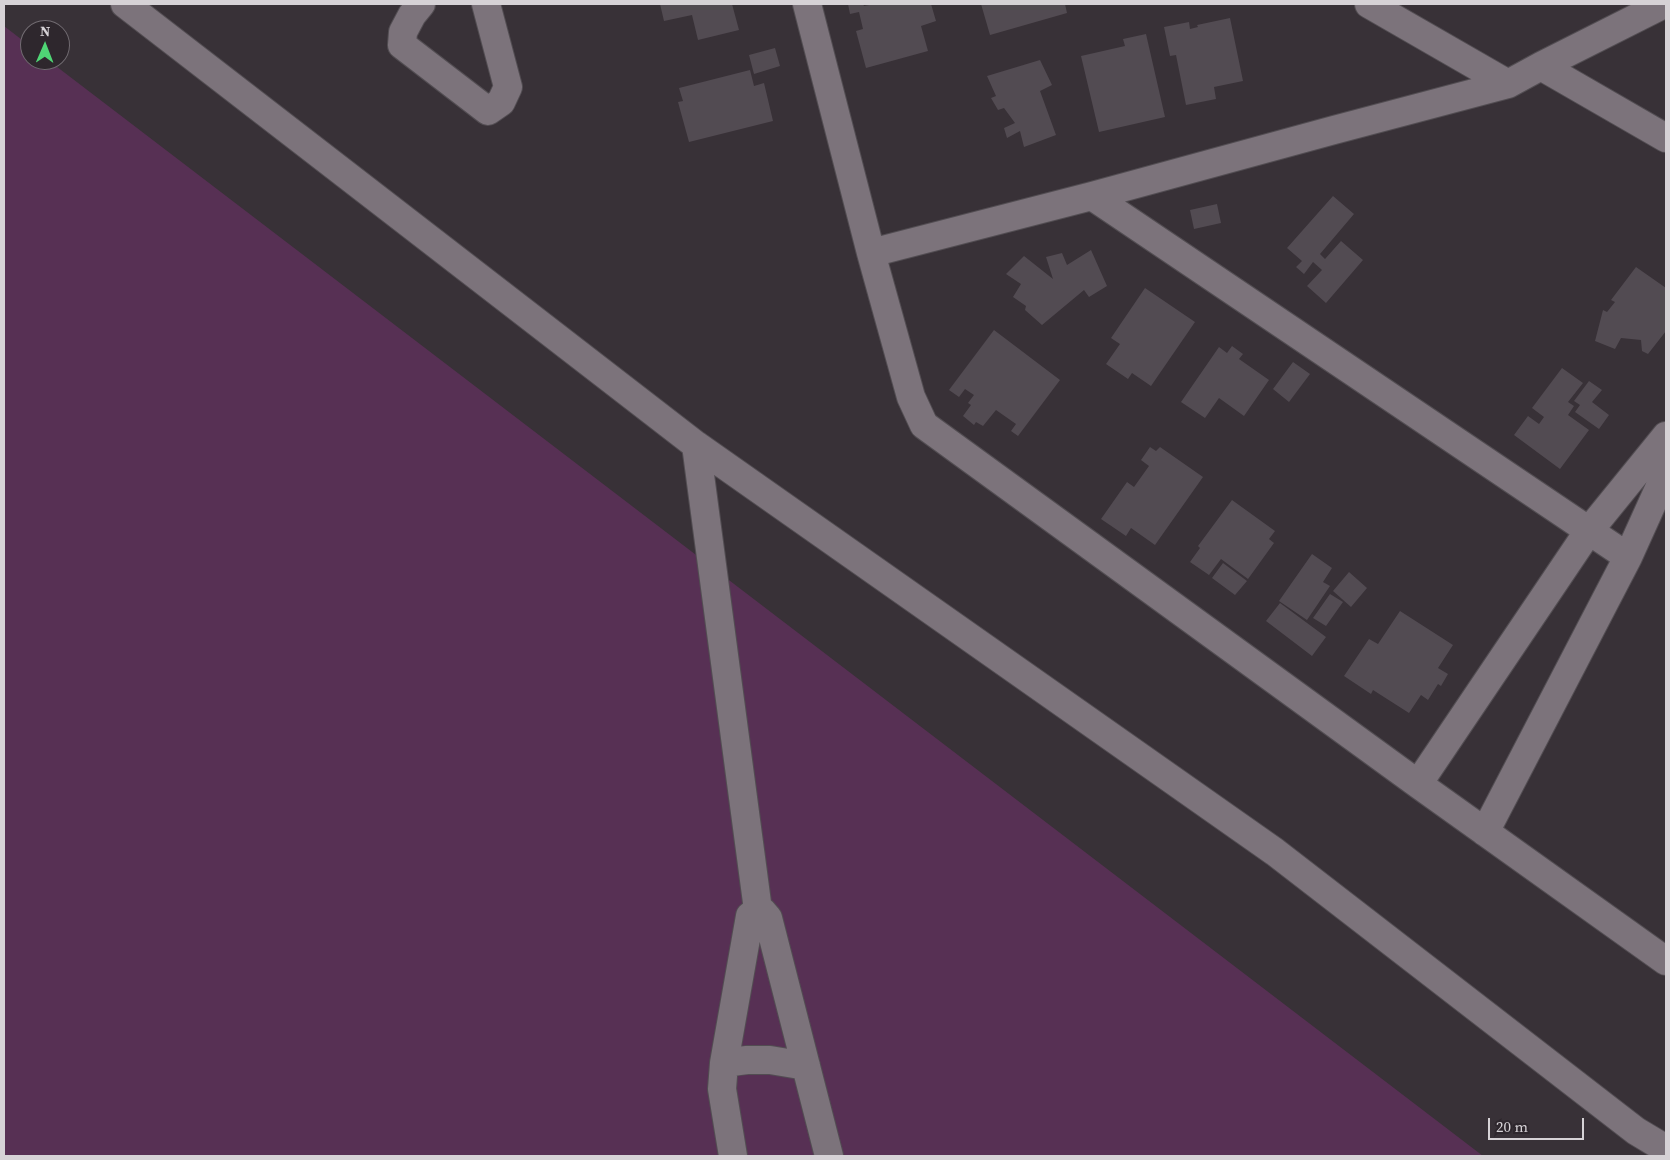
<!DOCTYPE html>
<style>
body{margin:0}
#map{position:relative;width:1670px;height:1160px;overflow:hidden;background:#383137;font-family:"Source Serif 4",serif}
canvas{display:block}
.frame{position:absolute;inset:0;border:5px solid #d6d2d6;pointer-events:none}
.north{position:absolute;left:20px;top:20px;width:50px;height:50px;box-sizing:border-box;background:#2e272d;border:1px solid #716b71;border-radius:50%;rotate:1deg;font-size:14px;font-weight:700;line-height:20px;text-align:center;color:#d6d2d6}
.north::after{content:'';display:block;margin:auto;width:18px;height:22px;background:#4fd675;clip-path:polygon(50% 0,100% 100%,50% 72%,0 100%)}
.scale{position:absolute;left:1488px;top:1118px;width:96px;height:22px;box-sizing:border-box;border:2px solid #d6d2d6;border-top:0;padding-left:6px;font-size:15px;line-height:18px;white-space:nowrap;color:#d6d2d6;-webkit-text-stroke:4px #2e272d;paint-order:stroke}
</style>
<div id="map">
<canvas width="1670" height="1160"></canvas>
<div class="frame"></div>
<div class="north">N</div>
<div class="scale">20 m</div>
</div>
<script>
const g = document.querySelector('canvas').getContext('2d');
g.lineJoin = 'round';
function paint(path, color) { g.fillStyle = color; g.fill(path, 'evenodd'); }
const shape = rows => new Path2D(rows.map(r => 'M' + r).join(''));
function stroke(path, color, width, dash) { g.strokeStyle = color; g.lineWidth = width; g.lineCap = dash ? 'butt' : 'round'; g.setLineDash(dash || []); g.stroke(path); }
paint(shape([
 [4,26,30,46,30,60,48,60,1483,1156,4,1156]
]), '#573054');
paint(shape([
 [660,4,732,4,739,30,698,40,692,15,664,21],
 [848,4,863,4,864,6,874,4,931,4,936,21,921,26,928,51,866,68,856,31,863,29,859,12,850,14],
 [981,4,1065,4,1067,13,990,35],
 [1230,18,1243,81,1214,87,1216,99,1186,105,1176,55,1170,56,1164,27,1189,22,1190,29,1198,27,1197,25],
 [1146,34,1165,117,1099,132,1081,56,1125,46,1123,39],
 [775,48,780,66,754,74,749,55],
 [1040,60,1052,85,1040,91,1056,135,1024,147,1020,131,1007,138,1004,128,1015,123,1004,108,998,110,991,98,996,96,987,76],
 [750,70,754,86,764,83,773,121,689,142,678,102,683,101,679,88],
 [1333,196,1354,214,1320,254,1325,259,1341,241,1363,260,1326,303,1307,286,1322,270,1313,262,1304,274,1296,267,1302,261,1287,248],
 [1217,204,1221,223,1194,229,1190,210],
 [1091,250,1107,286,1089,297,1084,290,1042,325,1025,310,1026,306,1013,297,1021,284,1006,274,1024,256,1053,279,1046,257,1062,253,1067,265],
 [1636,267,1666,288,1666,331,1648,354,1642,351,1641,340,1621,338,1615,349,1595,341,1603,310,1607,312,1615,302,1611,300],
 [1145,288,1195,322,1151,386,1132,373,1128,379,1106,364,1120,344,1111,338],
 [994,330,1060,380,1018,436,1011,431,1016,424,996,410,983,426,976,422,974,425,963,416,971,405,968,403,974,395,965,389,959,397,949,390],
 [1232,346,1243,354,1239,359,1269,380,1244,416,1219,398,1205,418,1181,402,1219,347,1227,353],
 [1293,362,1310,374,1289,402,1273,389],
 [1562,368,1583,383,1568,402,1574,406,1568,415,1589,430,1560,469,1514,435,1528,416,1539,424,1544,417,1532,408],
 [1589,381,1602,390,1592,402,1609,415,1599,429,1575,412,1580,405,1574,401],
 [1150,447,1156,451,1160,447,1203,477,1155,545,1131,528,1126,536,1101,519,1127,482,1134,487,1149,466,1141,460],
 [1232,500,1275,531,1269,539,1274,543,1248,579,1221,559,1209,575,1190,562,1200,548,1198,546],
 [1312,554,1332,568,1323,582,1330,586,1307,620,1279,601],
 [1223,563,1247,581,1235,595,1212,578],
 [1349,572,1367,588,1351,607,1333,591],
 [1330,594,1343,602,1326,626,1313,618],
 [1280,603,1326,637,1312,656,1266,621],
 [1400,611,1453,645,1438,668,1448,674,1441,686,1438,684,1428,700,1421,695,1409,713,1373,690,1371,694,1344,676,1369,639,1378,644]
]), '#524b52');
const minor = shape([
 [125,4,696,445,1275,852,1636,1131,1666,1149],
 [421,4,412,15,403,32,402,45,488,111,501,102,508,87,486,4],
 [807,4,871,253,911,397,924,425,1418,784,1666,961],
 [1369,4,1508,84],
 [1541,66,1666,138],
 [1092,196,1628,557],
 [871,253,1092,196,1334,130,1508,84,1541,66,1664,4],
 [696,445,758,910],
 [1418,784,1588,532,1666,436],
 [1485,832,1628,557,1666,473],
 [724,1063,747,1060,770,1060,806,1066],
 [733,1156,722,1089,724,1063,750,916,758,910,762,911,768,918,829,1156]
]);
stroke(minor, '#524d52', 30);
stroke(minor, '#7c737b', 28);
</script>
